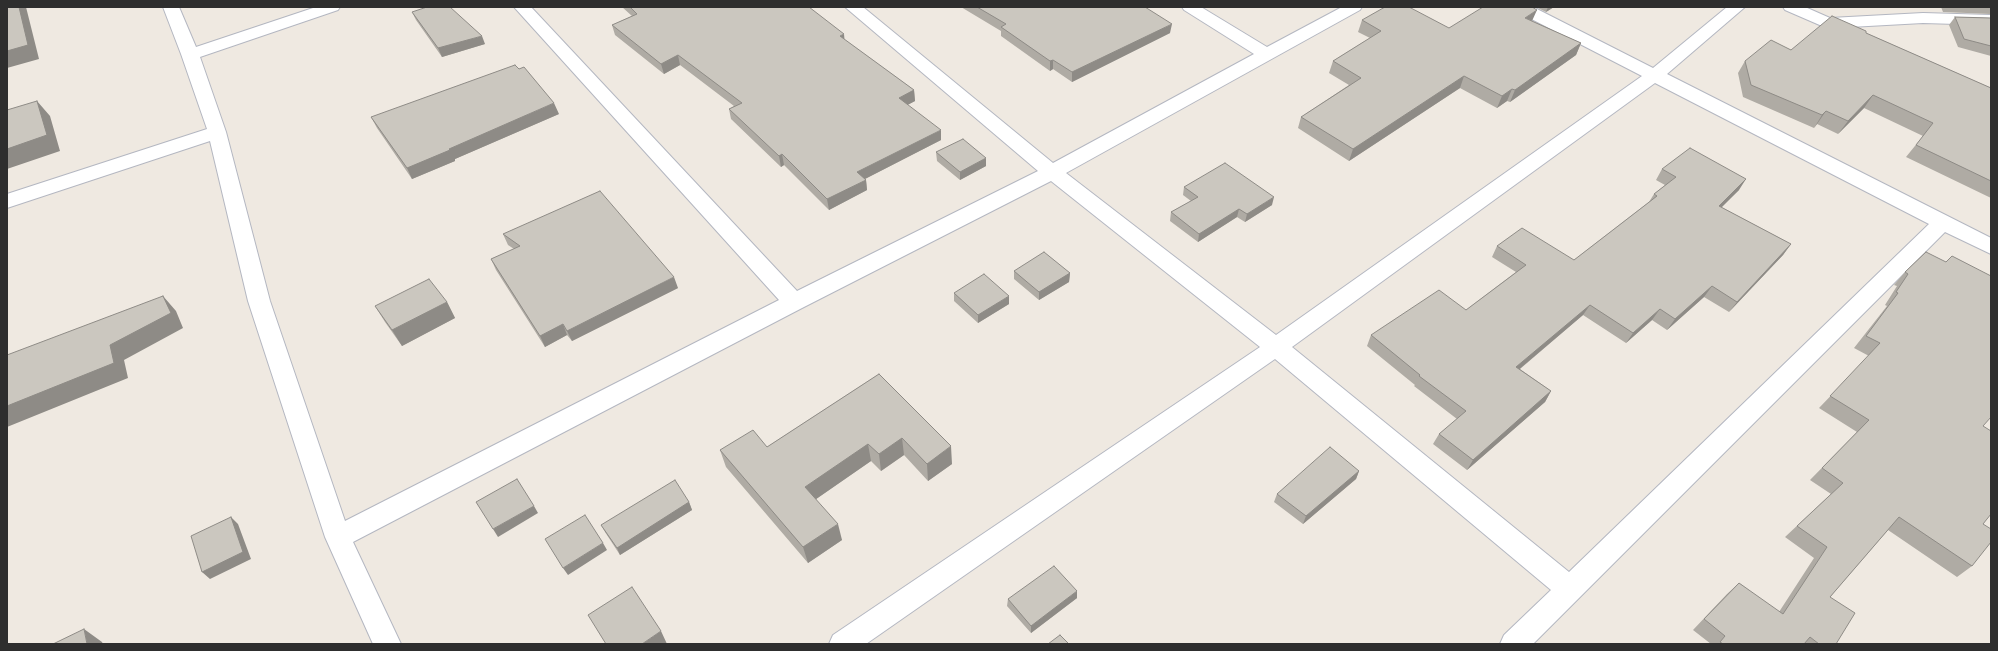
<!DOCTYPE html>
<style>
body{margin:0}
#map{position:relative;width:1998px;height:651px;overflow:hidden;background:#efe9e1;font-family:Figtree,sans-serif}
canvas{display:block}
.frame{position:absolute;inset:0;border:8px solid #2e2e2e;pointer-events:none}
</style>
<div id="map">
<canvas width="1998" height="651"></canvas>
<div class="frame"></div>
</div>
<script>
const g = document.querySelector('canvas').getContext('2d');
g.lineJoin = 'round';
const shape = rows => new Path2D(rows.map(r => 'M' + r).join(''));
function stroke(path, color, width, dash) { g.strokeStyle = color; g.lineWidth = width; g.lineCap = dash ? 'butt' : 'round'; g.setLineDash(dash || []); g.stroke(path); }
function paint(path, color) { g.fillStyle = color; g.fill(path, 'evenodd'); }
const minor = shape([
 [163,7,179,7,196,47,316,7,340,7,338,10,200,57,226,132,270,301,345,521,779,300,514,7,531,7,797,291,1038,171,845,7,863,7,1053,163,1254,54,1184,10,1182,7,1201,7,1267,47,1342,7,1362,7,1360,10,1066,173,1276,335,1642,76,1514,10,1512,7,1533,7,1653,68,1727,7,1745,7,1667,74,1991,238,1991,254,1945,232,1533,644,1500,644,1504,635,1551,590,1275,359,866,644,829,644,833,635,1260,347,1051,181,802,308,353,542,401,644,373,644,325,537,248,301,210,141,7,208,7,194,207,129,181,54,163,7],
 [1655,83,1929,224,1569,572,1292,347,1655,83],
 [1783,7,1805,7,1830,18,1923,13,1991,15,1991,25,1923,23,1850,27,1858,30,1860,34,1858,38,1852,39,1785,10,1783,7]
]);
stroke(minor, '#b4b7c1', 2);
paint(minor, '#fff');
paint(shape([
 [622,7,809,7,845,40,914,90,915,101,907,105,941,140,865,179,866,180,867,190,829,210,784,165,781,167,731,119,729,109,734,106,680,65,664,74,615,35,612,25,632,16],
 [961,7,1145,7,1170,33,1072,82,1053,69,1050,71,1001,36,1001,31],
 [1536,7,1554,7,1546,12],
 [1941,7,1991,7,1991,14,1943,12],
 [412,12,485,44,442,57,416,20],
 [1955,17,1991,18,1991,56,1958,47,1949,25],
 [1362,20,1449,28,1532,21,1581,43,1576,55,1510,102,1507,101,1497,108,1460,88,1349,161,1298,128,1301,117,1349,85,1329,73,1333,61,1370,38,1358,32],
 [1866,33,1991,88,1991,198,1906,157,1923,136,1864,108,1838,134,1817,124,1814,128,1743,97,1738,73,1745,61],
 [559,114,455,159,455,161,412,179,377,128,371,117],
 [936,152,986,166,960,180,937,161],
 [1662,169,1739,190,1721,207,1791,244,1783,255,1729,312,1704,297,1667,330,1652,320,1626,343,1583,315,1520,369,1551,391,1545,402,1467,470,1433,444,1439,434,1457,419,1414,386,1415,385,1367,346,1371,335,1466,310,1516,272,1492,257,1497,246,1574,260,1649,202,1654,194,1665,185,1656,180],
 [1184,187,1272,205,1245,222,1237,217,1198,242,1170,221,1171,212,1191,201,1183,195],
 [503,234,678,288,572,341,567,335,545,347,496,270,491,259,514,249,508,245],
 [1926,252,1983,426,1983,524,1972,566,1957,577,1888,530,1830,597,1836,644,1711,644,1693,630,1727,594,1739,583,1779,612,1814,558,1785,537,1831,494,1810,480,1857,432,1819,408,1869,356,1854,348,1887,306,1885,305,1897,286,1894,285,1905,272],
 [1014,271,1070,273,1069,282,1039,300,1014,279],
 [954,293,1009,304,978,323,954,301],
 [447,302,455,318,402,346,385,322,375,306],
 [879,374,952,464,928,481,904,455,881,471,871,461,816,499,842,540,808,563,726,467,720,450,767,447],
 [1359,471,1356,479,1303,524,1274,502,1277,494],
 [689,502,692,510,620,555,605,532,601,525],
 [1077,598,1031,633,1007,606,1008,599]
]), '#afaba4');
paint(shape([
 [19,7,26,7,39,59,7,68,7,51],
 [1548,7,1554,7,1546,12],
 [1537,10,1532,21,1525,18],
 [1172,24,1170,33,1072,82,1072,72],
 [844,34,845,45,840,36],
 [482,36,485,44,442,57,438,48],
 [1581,43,1576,55,1510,102,1515,90],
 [678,55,680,65,664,74,661,64],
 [1053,60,1053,69,1050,71,1050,61],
 [1464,76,1460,88,1349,161,1353,149],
 [1512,89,1507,101,1497,108,1502,96],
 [914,90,915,101,900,109,899,98],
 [1873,95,1864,108,1838,134,1848,121],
 [37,101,50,116,60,151,7,169,7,149],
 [554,103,559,114,455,159,455,161,412,179,407,168,449,149],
 [1826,111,1817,124,1814,128,1822,115],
 [941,130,941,140,859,182,857,172],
 [782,154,784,165,781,167,779,156],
 [986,158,986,166,960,180,960,172],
 [1746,179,1739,190,1712,217,1719,206],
 [866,180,867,190,829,210,827,199],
 [1274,197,1272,205,1245,222,1247,214],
 [1239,209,1237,217,1198,242,1199,234],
 [1791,244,1783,255,1729,312,1737,302],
 [1070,273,1069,282,1039,300,1039,292],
 [674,277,678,288,572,341,567,331],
 [1712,286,1704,297,1667,330,1675,319],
 [163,296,176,311,183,328,124,360,128,378,7,427,7,406,110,345],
 [1009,296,1009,304,978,323,978,315],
 [447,302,455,318,402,346,392,330],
 [1590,305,1583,315,1510,377,1516,367],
 [1660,309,1652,320,1626,343,1633,333],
 [563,324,567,335,545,347,540,336],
 [1551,391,1545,402,1467,470,1473,460],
 [902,438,904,455,881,471,879,454],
 [868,444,871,461,809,504,805,487],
 [951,446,952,464,928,481,927,464],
 [1359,471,1356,479,1303,524,1306,516],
 [689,502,692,510,620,555,617,548],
 [534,506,538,513,498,537,493,529],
 [231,517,238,524,251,559,210,579,202,572],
 [838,524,842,540,808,563,803,547],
 [603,543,607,550,568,575,563,568],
 [1077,591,1077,598,1031,633,1031,626],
 [84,629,102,642,103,644,87,644],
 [661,631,667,644,642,644]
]), '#8e8b86');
const building = shape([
 [7,7,19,7,28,45,7,51,7,7],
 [427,7,450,7,482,36,438,48,412,12,427,7],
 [630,7,809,7,844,34,840,36,914,90,899,98,941,130,857,172,866,180,827,199,782,154,779,156,729,109,742,103,678,55,661,64,612,25,637,14,630,7],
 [977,7,1145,7,1172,24,1072,72,1053,60,1050,61,1001,27,1006,24,977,7],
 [1385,7,1409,7,1449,28,1483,7,1532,7,1537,10,1525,18,1581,43,1515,90,1512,89,1502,96,1464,76,1353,149,1301,117,1361,78,1333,61,1381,31,1362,20,1385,7],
 [1832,16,1866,31,1866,33,1991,88,1991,181,1916,145,1933,123,1873,95,1848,121,1826,111,1822,115,1751,85,1745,61,1771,40,1791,50,1832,16],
 [1955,17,1991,18,1991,46,1964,39,1955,17],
 [515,65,519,69,524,67,554,103,449,149,450,150,407,168,371,117,515,65],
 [37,101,47,135,7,149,7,110,37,101],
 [963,139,986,158,960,172,936,152,963,139],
 [1690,148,1746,179,1719,206,1791,244,1737,302,1712,286,1675,319,1660,309,1633,333,1590,305,1516,367,1551,391,1473,460,1439,434,1466,411,1419,376,1420,375,1371,335,1439,290,1466,310,1526,265,1497,246,1522,228,1574,260,1657,196,1654,194,1676,177,1662,169,1690,148],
 [1225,163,1274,197,1247,214,1239,209,1199,234,1171,212,1198,197,1184,187,1225,163],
 [600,191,674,277,567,331,563,324,540,336,491,259,520,246,503,234,600,191],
 [1044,252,1070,273,1039,292,1014,271,1044,252],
 [1926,252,1946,262,1952,256,1991,276,1991,417,1983,426,1991,431,1991,514,1983,524,1991,529,1991,542,1972,566,1899,517,1830,597,1855,613,1836,644,1819,644,1810,637,1804,644,1723,644,1720,642,1725,636,1704,619,1739,583,1783,614,1827,547,1797,526,1843,483,1822,468,1869,420,1830,396,1880,343,1866,336,1898,293,1896,292,1908,274,1905,272,1926,252],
 [984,274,1009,296,978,315,954,293,984,274],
 [429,279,447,302,392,330,375,306,429,279],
 [163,296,171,313,110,345,114,363,7,406,7,355,163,296],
 [879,374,951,446,927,464,902,438,879,454,868,444,805,487,838,524,803,547,720,450,753,430,767,447,879,374],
 [1330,447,1359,471,1306,516,1277,494,1330,447],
 [517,479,534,506,493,529,476,502,517,479],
 [675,480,689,502,617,548,601,525,675,480],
 [585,515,603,543,563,568,545,539,585,515],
 [231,517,243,552,202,572,191,536,231,517],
 [1054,566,1077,591,1031,626,1008,599,1054,566],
 [632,587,661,631,642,644,606,644,588,615,632,587],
 [84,629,87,644,53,644,84,629],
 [1060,635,1069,644,1048,644,1060,635]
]);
paint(building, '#cbc7bf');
stroke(building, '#8e8b86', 1);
</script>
